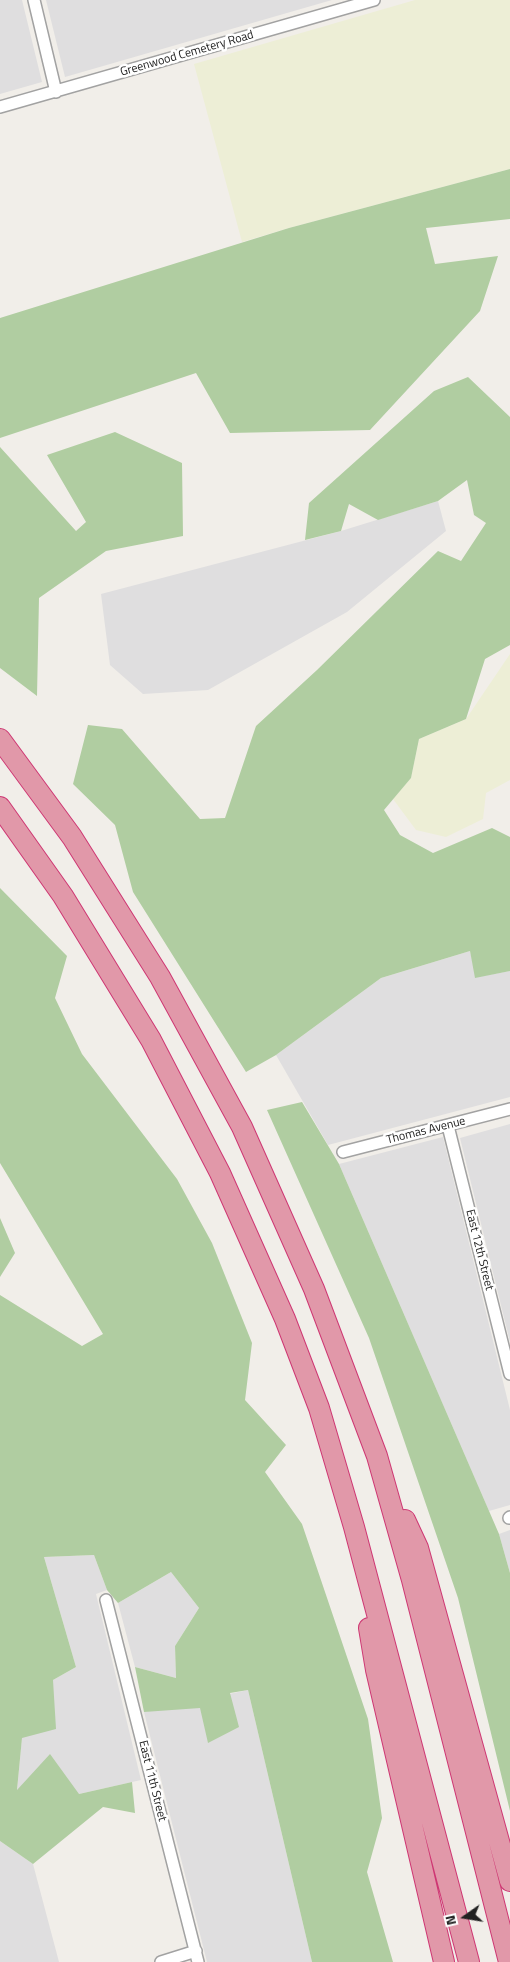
<!DOCTYPE html>
<style>
body{margin:0}
#map{position:relative;width:510px;height:1962px;overflow:hidden;background:#f1eee9;font-family:"Titillium Web",sans-serif}
canvas{display:block}
.north{position:absolute;left:440px;top:1892px;width:50px;height:50px;-webkit-text-stroke:4px #fff;paint-order:stroke;rotate:257deg;font-size:14px;font-weight:700;line-height:20px;text-align:center;color:#212121}
.north::after{content:'';display:block;margin:auto;width:18px;height:22px;background:#212121;clip-path:polygon(50% 0,100% 100%,50% 72%,0 100%)}
</style>
<div id="map">
<canvas width="510" height="1962"></canvas>
<div class="north">N</div>
</div>
<script>
const g = document.querySelector('canvas').getContext('2d');
g.lineJoin = 'round';
function paint(path, color) { g.fillStyle = color; g.fill(path, 'evenodd'); }
const shape = rows => new Path2D(rows.map(r => 'M' + r).join(''));
function stroke(path, color, width, dash) { g.strokeStyle = color; g.lineWidth = width; g.lineCap = dash ? 'butt' : 'round'; g.setLineDash(dash || []); g.stroke(path); }
function drawText(font, color, halo, rows, align = 'center') {
  g.font = font + ' "Titillium Web",sans-serif'; g.lineWidth = 5; g.setLineDash([]); g.textBaseline = 'middle'; g.strokeStyle = halo; g.fillStyle = color; for (const [text, x, y, turn = 0] of rows) {
    g.save(); g.translate(x, y); g.rotate((+turn || 0) * Math.PI / 180); g.textAlign = isNaN(turn) ? turn : align; if (halo) g.strokeText(text, 0, 0); g.fillText(text, 0, 0); g.restore();
  }
}
paint(shape([
 [0,0,22,0,42,82,0,94],
 [46,0,332,0,65,77],
 [438,501,446,531,347,612,208,690,143,694,110,665,101,594,341,531],
 [470,951,476,977,510,971,510,1097,328,1145,276,1055,381,978],
 [510,1124,510,1342,460,1138],
 [443,1137,510,1410,510,1505,489,1511,339,1164],
 [510,1530,510,1573,499,1534],
 [94,1555,107,1590,96,1594,141,1780,79,1794,17,1791,22,1737,53,1680,76,1667,44,1557],
 [171,1572,199,1608,175,1646,176,1678,135,1667,118,1603],
 [248,1690,312,1962,207,1962,144,1712],
 [0,1841,33,1864,59,1962,0,1962]
]), '#dfdedf');
paint(shape([
 [415,0,510,0,510,169,289,228,242,242,194,64],
 [510,654,510,780,486,793,483,819,446,837,416,830,393,799,411,778,419,739,466,719]
]), '#edeed6');
paint(shape([
 [510,169,510,219,426,228,435,264,498,256,480,311,370,430,230,433,196,373,0,438,0,318,289,228],
 [468,377,510,417,510,645,485,659,466,719,419,739,411,778,384,810,400,835,433,853,492,828,510,837,510,971,475,978,470,951,381,978,276,1055,246,1072,133,892,115,825,73,784,88,725,122,729,200,819,225,818,256,726,317,670,438,551,461,561,486,523,474,515,467,480,438,501,378,520,349,504,341,531,305,540,309,503,434,391],
 [115,432,182,463,183,536,106,551,39,598,37,696,0,668,0,447,76,531,86,522,47,455],
 [0,888,67,956,55,998,82,1054,177,1179,212,1243,252,1343,245,1400,286,1445,265,1472,302,1524,368,1719,382,1818,367,1872,393,1962,312,1962,248,1690,230,1693,239,1727,208,1743,200,1708,144,1712,135,1667,176,1678,175,1646,199,1608,171,1572,118,1603,107,1590,94,1555,44,1557,76,1667,53,1680,56,1729,22,1738,17,1790,50,1754,79,1794,132,1782,135,1813,103,1807,33,1864,0,1841,0,1295,82,1346,103,1334,0,1163],
 [302,1102,339,1164,499,1534,510,1573,510,1811,458,1598,369,1338,267,1110],
 [0,1218,15,1253,0,1277]
]), '#b0cda1');
const minor = shape([
 [34,0,56,92],
 [0,107,374,0],
 [448,1126,510,1374],
 [343,1152,510,1109],
 [509,1518,510,1517],
 [106,1600,198,1962],
 [161,1962,196,1951]
]);
const motorway = shape([
 [0,739,72,837,160,977,242,1127,314,1289,377,1456,412,1580,509,1962],
 [0,807,63,896,151,1040,220,1173,285,1319,319,1408,354,1527,469,1962],
 [405,1520,418,1548,510,1881],
 [369,1628,376,1670,444,1962]
]);
stroke(minor, '#a2a2a2', 14);
stroke(motorway, '#ce3773', 22);
stroke(minor, '#fff', 11);
stroke(motorway, '#e198a9', 20);
drawText('12px', '#212121', '#fff', [
 ["Greenwood Cemetery Road",187,54,-16],
 ["Thomas Avenue",426,1131,-14],
 ["East 12th Street",479,1250,76],
 ["East 11th Street",152,1781,76]
]);
</script>
